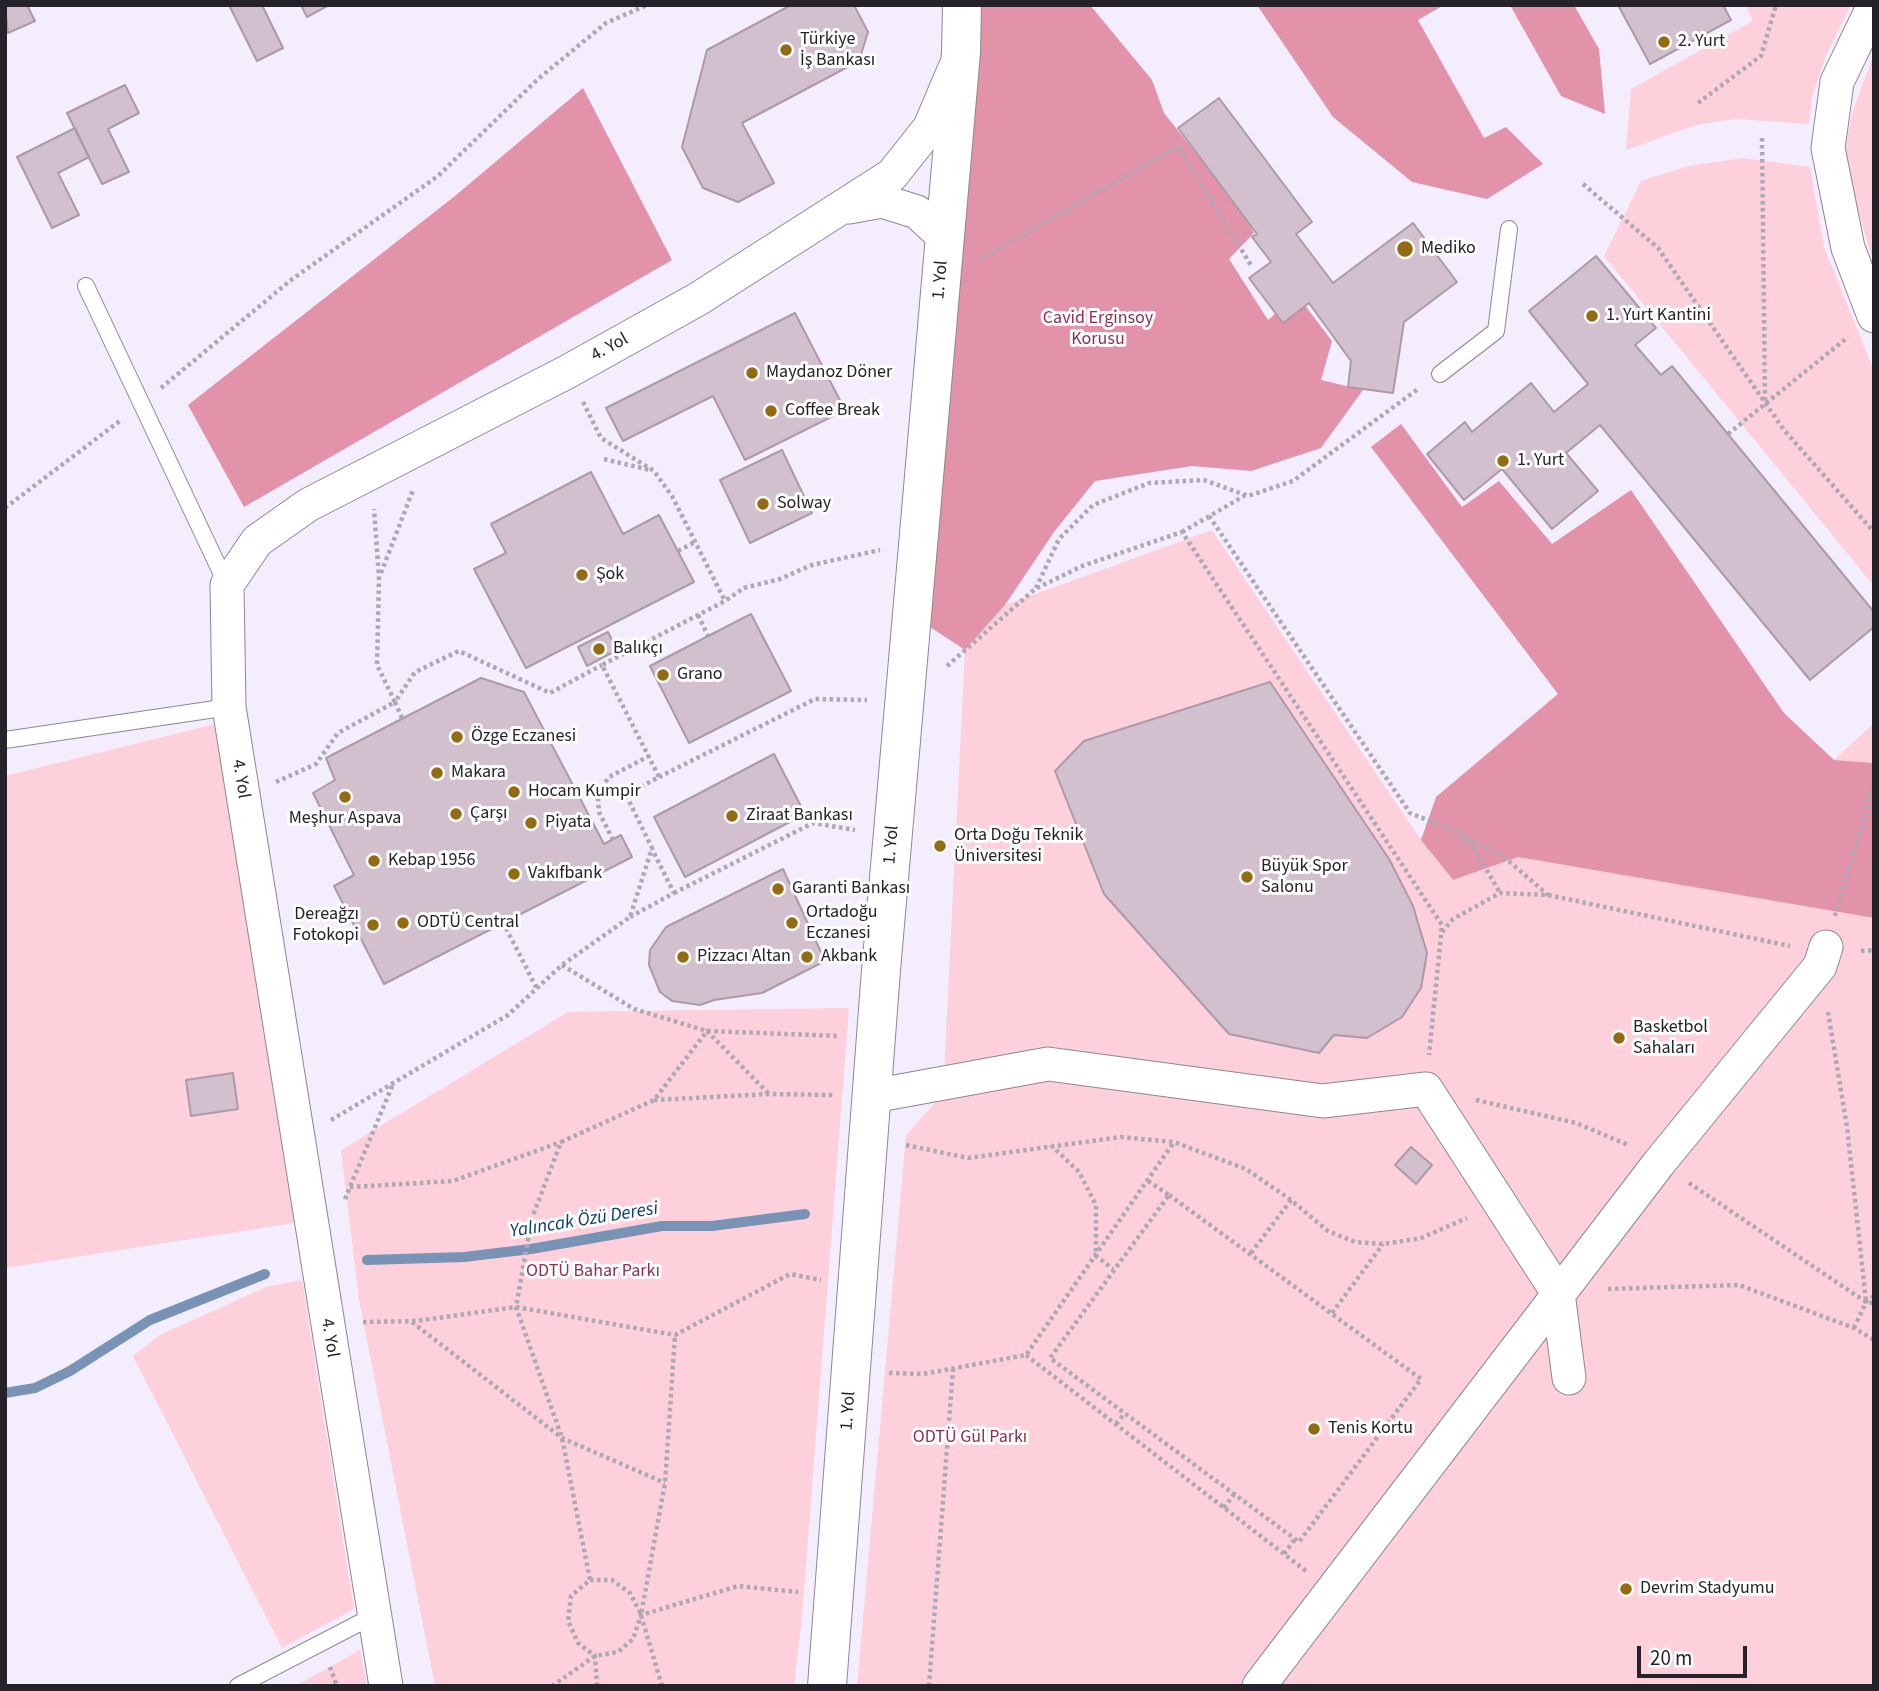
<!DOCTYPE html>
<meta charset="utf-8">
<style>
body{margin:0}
#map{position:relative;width:1879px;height:1691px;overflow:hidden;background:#f4edfd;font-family:"Source Sans 3",sans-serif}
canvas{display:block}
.frame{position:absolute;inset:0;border:7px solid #252229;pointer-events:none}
.scale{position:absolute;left:1637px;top:1646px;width:110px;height:32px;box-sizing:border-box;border:4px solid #252229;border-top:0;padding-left:9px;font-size:21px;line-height:24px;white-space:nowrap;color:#252229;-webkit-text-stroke:5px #fdfdfd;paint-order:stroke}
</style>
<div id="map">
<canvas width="1879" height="1691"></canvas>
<div class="frame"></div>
<div class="scale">20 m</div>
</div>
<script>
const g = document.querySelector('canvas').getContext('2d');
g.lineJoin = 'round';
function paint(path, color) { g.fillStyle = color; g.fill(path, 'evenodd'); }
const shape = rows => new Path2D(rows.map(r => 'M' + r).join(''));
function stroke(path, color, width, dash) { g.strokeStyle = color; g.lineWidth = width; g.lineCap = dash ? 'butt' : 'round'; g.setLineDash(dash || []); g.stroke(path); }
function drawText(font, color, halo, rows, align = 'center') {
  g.font = font + ' "Source Sans 3",sans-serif'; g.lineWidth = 6; g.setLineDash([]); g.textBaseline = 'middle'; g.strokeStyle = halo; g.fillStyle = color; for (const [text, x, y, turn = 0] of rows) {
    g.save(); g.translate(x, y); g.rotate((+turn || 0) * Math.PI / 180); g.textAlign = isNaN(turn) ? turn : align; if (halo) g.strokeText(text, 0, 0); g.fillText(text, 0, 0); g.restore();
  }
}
paint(shape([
 [1745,5,1851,5,1826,56,1812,96,1809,124,1736,119,1696,125,1626,150,1631,89,1753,21],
 [1874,54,1874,264,1849,180,1845,152,1852,113],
 [1743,158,1810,167,1824,247,1874,371,1874,586,1604,256,1641,181,1689,166],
 [1212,530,1421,840,1453,880,1518,857,1874,918,1874,1686,857,1686,906,1135,943,1094,965,650,1005,605],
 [1874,723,1874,763,1834,760],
 [215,724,295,1223,5,1268,5,776],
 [849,1008,802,1617,794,1686,435,1686,359,1300,341,1150,568,1012],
 [302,1280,354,1609,282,1648,133,1356,160,1335,266,1287],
 [360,1650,367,1686,295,1686,330,1667]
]), '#fdd0dc');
paint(shape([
 [981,5,1090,5,1152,80,1164,113,1243,212,1254,233,1229,259,1268,320,1297,295,1332,341,1321,380,1363,390,1321,448,1251,471,1192,466,1095,481,1054,532,1005,605,965,650,927,625],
 [1257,5,1444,5,1418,20,1484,138,1506,127,1543,164,1487,199,1412,182,1333,117],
 [1510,5,1574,5,1599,49,1605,114,1561,96],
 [583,88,672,260,244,507,188,405,455,196],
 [1401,424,1462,507,1499,481,1552,544,1631,490,1784,713,1834,760,1874,763,1874,918,1518,857,1453,880,1421,840,1436,797,1558,694,1371,447]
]), '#e292a9');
stroke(shape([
 [367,1260,464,1257,531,1249,662,1226,712,1226,805,1214],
 [5,1393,35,1388,70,1371,150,1320,265,1274]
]), '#7893b6', 10);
const building = shape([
 [5,5,27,5,35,21,8,33,5,5],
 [229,5,262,5,283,48,257,61,229,5],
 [301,5,329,5,307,17,301,5],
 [791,5,854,5,868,32,859,61,742,123,774,183,738,202,703,188,682,147,707,50,791,5],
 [1618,5,1723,5,1731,20,1650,64,1618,5],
 [125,85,139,113,108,129,129,172,102,184,67,113,125,85],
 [1219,98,1312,222,1296,234,1333,283,1413,223,1457,282,1404,322,1393,393,1348,387,1351,361,1309,303,1283,323,1249,278,1271,262,1252,237,1257,234,1178,128,1219,98],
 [75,128,89,157,58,173,79,215,52,228,17,157,75,128],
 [1596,256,1656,328,1635,345,1661,375,1672,366,1874,612,1874,627,1810,680,1600,425,1566,453,1598,491,1552,529,1502,469,1464,500,1427,454,1465,422,1472,432,1531,383,1554,412,1588,384,1529,311,1596,256],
 [795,313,845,410,745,460,713,396,623,441,606,408,795,313],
 [782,450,812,513,750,543,720,480,782,450],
 [591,472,623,534,659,515,694,582,526,668,474,569,506,553,491,524,591,472],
 [751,614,791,691,689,743,650,666,751,614],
 [608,632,617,650,587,666,578,647,608,632],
 [481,678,524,692,604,844,621,835,632,857,384,984,334,886,354,875,313,793,335,780,326,758,481,678],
 [1270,682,1389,859,1413,906,1427,953,1421,988,1402,1017,1367,1038,1334,1035,1319,1053,1229,1034,1104,894,1055,771,1084,741,1270,682],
 [774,754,805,814,685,877,654,817,774,754],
 [783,869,825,961,762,993,714,1000,700,1005,672,1001,660,992,649,965,650,950,666,927,783,869],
 [233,1073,238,1109,191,1116,186,1080,233,1073],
 [1411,1147,1432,1165,1416,1184,1395,1165,1411,1147]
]);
paint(building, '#d3c0ce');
stroke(building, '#ac9aa8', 2);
const lane = shape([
 [86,286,227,585],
 [1440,374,1496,331,1509,229],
 [5,740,229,707],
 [238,1686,373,1616]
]);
const street = shape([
 [1874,5,1837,82,1828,148,1848,248,1874,316],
 [849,207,882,201,917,212,945,238],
 [873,1096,1048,1064,1323,1101,1426,1089,1558,1293,1569,1378],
 [386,1686,229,707,227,585,257,541,308,505,567,372,698,299,892,175,930,127,954,70],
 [1259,1686,1659,1163,1820,966,1826,947]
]);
const secondary = shape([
 [827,1686,881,970,961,52,962,5]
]);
stroke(lane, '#8e8597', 18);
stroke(street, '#8e8597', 35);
stroke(secondary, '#8e8597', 40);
stroke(shape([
 [1698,103,1761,56,1776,5],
 [1762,138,1765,403],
 [1583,184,1658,248,1784,430,1874,532],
 [980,260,1178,146,1252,267],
 [161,388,291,280,438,176,538,79,606,23,647,5],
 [583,402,601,438,654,471,672,496,725,601],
 [1728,434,1848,337],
 [604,459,650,470],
 [5,508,121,420],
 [1209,516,1410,813,1455,831,1504,857,1548,895],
 [1182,532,1244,496],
 [678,551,695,542],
 [381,573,413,490],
 [1036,588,1059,539,1093,505,1149,483,1204,480,1248,496,1293,481,1418,389],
 [698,615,708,636],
 [947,666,1035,589,1082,566,1182,532,1442,925,1429,1055],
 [402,718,395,702,415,672,459,651,550,693,602,665],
 [659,777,815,699,867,700],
 [276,782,316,764,338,733,395,702,377,665,379,577,374,509],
 [1461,837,1475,850,1500,893],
 [613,840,599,812,598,798,602,787,609,777,649,756],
 [674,893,813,823,855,830],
 [1835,916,1874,782],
 [630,917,674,893,652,849],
 [503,922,537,989],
 [1442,932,1453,919,1500,893,1548,895,1790,946],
 [1861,951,1874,950],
 [562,965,634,1009,707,1031,840,1036],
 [1828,1012,1847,1127,1866,1301],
 [654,1100,769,1094,833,1095],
 [1476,1100,1576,1123,1628,1145],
 [331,1120,508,1015,562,965,630,917,652,848,626,795,659,777,602,665,725,601,744,588,780,579,812,565,880,550],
 [906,1145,968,1158,1121,1137,1174,1142,1246,1169,1291,1200,1328,1231,1355,1242,1384,1244,1421,1238,1467,1218],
 [1051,1145,1079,1172,1096,1205,1096,1256,1113,1269],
 [1148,1181,1169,1195],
 [1689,1183,1866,1302,1874,1303],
 [350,1187,453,1181,561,1142],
 [1169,1195,1421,1379,1299,1542,1050,1358,1169,1195],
 [345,1199,393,1084],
 [1251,1253,1291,1200],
 [1608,1289,1739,1285,1854,1328,1874,1340],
 [1332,1313,1383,1244],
 [363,1322,416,1321,516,1307,675,1335,790,1274,821,1280],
 [412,1322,562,1438,665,1483],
 [1854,1328,1866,1302,1874,1296],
 [1026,1355,1306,1571],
 [889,1373,923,1374,1026,1355,1174,1142],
 [1116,1424,1125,1413],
 [1224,1508,1234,1494],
 [1284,1554,1295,1539],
 [590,1580,612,1580,630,1593,641,1614],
 [330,1667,337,1686],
 [552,1686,595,1656,618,1652,633,1639,641,1615,738,1586,798,1592],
 [597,1686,595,1656,578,1643,568,1621,571,1596,590,1580,562,1438,516,1307,532,1218,561,1142,654,1100,707,1031,769,1094],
 [662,1686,641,1615,665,1483,675,1335],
 [929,1686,953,1369]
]), '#aea8b5', 4.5, [3.5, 3.5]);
stroke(lane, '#fff', 16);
stroke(street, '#fff', 33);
stroke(secondary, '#fff', 38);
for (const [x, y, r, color] of [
 [1664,42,7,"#926b12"],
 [786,50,7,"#926b12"],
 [1405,249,9,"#926b12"],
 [1592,316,7,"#926b12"],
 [752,373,7,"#926b12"],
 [771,411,7,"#926b12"],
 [1503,461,7,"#926b12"],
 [763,504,7,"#926b12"],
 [582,575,7,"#926b12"],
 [599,649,7,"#926b12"],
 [663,675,7,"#926b12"],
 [457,737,7,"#926b12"],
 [437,773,7,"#926b12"],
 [514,792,7,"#926b12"],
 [345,797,7,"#926b12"],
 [456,814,7,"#926b12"],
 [732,816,7,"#926b12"],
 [531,823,7,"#926b12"],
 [940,846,7,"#926b12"],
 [374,861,7,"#926b12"],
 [514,874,7,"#926b12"],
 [1247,877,7,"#926b12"],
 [778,889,7,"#926b12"],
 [403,923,7,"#926b12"],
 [792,923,7,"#926b12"],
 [373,925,7,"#926b12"],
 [683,957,7,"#926b12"],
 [807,957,7,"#926b12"],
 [1619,1038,7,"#926b12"],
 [1314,1429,7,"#926b12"],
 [1626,1589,7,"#926b12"]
]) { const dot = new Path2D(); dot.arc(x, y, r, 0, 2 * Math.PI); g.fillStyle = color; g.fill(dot); stroke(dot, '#fdfdfd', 2.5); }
drawText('18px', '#252229', '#fdfdfd', [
 ["Türkiye",800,40],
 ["İş Bankası",800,61],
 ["2. Yurt",1678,42],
 ["Mediko",1421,249],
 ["1. Yurt Kantini",1606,316],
 ["Maydanoz Döner",766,373],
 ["Coffee Break",785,411],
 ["1. Yurt",1517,461],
 ["Solway",777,504],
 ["Şok",596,575],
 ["Balıkçı",613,649],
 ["Grano",677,675],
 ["Özge Eczanesi",471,737],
 ["Makara",451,773],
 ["Hocam Kumpir",528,792],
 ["Çarşı",470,814],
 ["Ziraat Bankası",746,816],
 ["Meşhur Aspava",345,819,"center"],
 ["Piyata",545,823],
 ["Orta Doğu Teknik",954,836],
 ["Üniversitesi",954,857],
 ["Kebap 1956",388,861],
 ["Büyük Spor",1261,867],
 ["Salonu",1261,888],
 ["Vakıfbank",528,874],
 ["Garanti Bankası",792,889],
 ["Ortadoğu",806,913],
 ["Eczanesi",806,934],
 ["Dereağzı",359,915,"right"],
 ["Fotokopi",359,936,"right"],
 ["ODTÜ Central",417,923],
 ["Pizzacı Altan",697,957],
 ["Akbank",821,957],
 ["Basketbol",1633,1028],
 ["Sahaları",1633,1049],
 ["Tenis Kortu",1328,1429],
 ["Devrim Stadyumu",1640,1589]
], 'left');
drawText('18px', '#252229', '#fdfdfd', [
 ["1. Yol",941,280,-85],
 ["4. Yol",610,348,-29],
 ["4. Yol",240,779,81],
 ["1. Yol",892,845,-85],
 ["4. Yol",329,1338,81],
 ["1. Yol",849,1411,-86]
]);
drawText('18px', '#8e3053', '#fdfdfd', [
 ["Cavid Erginsoy",1098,319],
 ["Korusu",1098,340],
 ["ODTÜ Bahar Parkı",593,1272],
 ["ODTÜ Gül Parkı",970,1438]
]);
drawText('italic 19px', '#073c70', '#fdfdfd', [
 ["Yalıncak Özü Deresi",584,1221,-9]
]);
</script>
